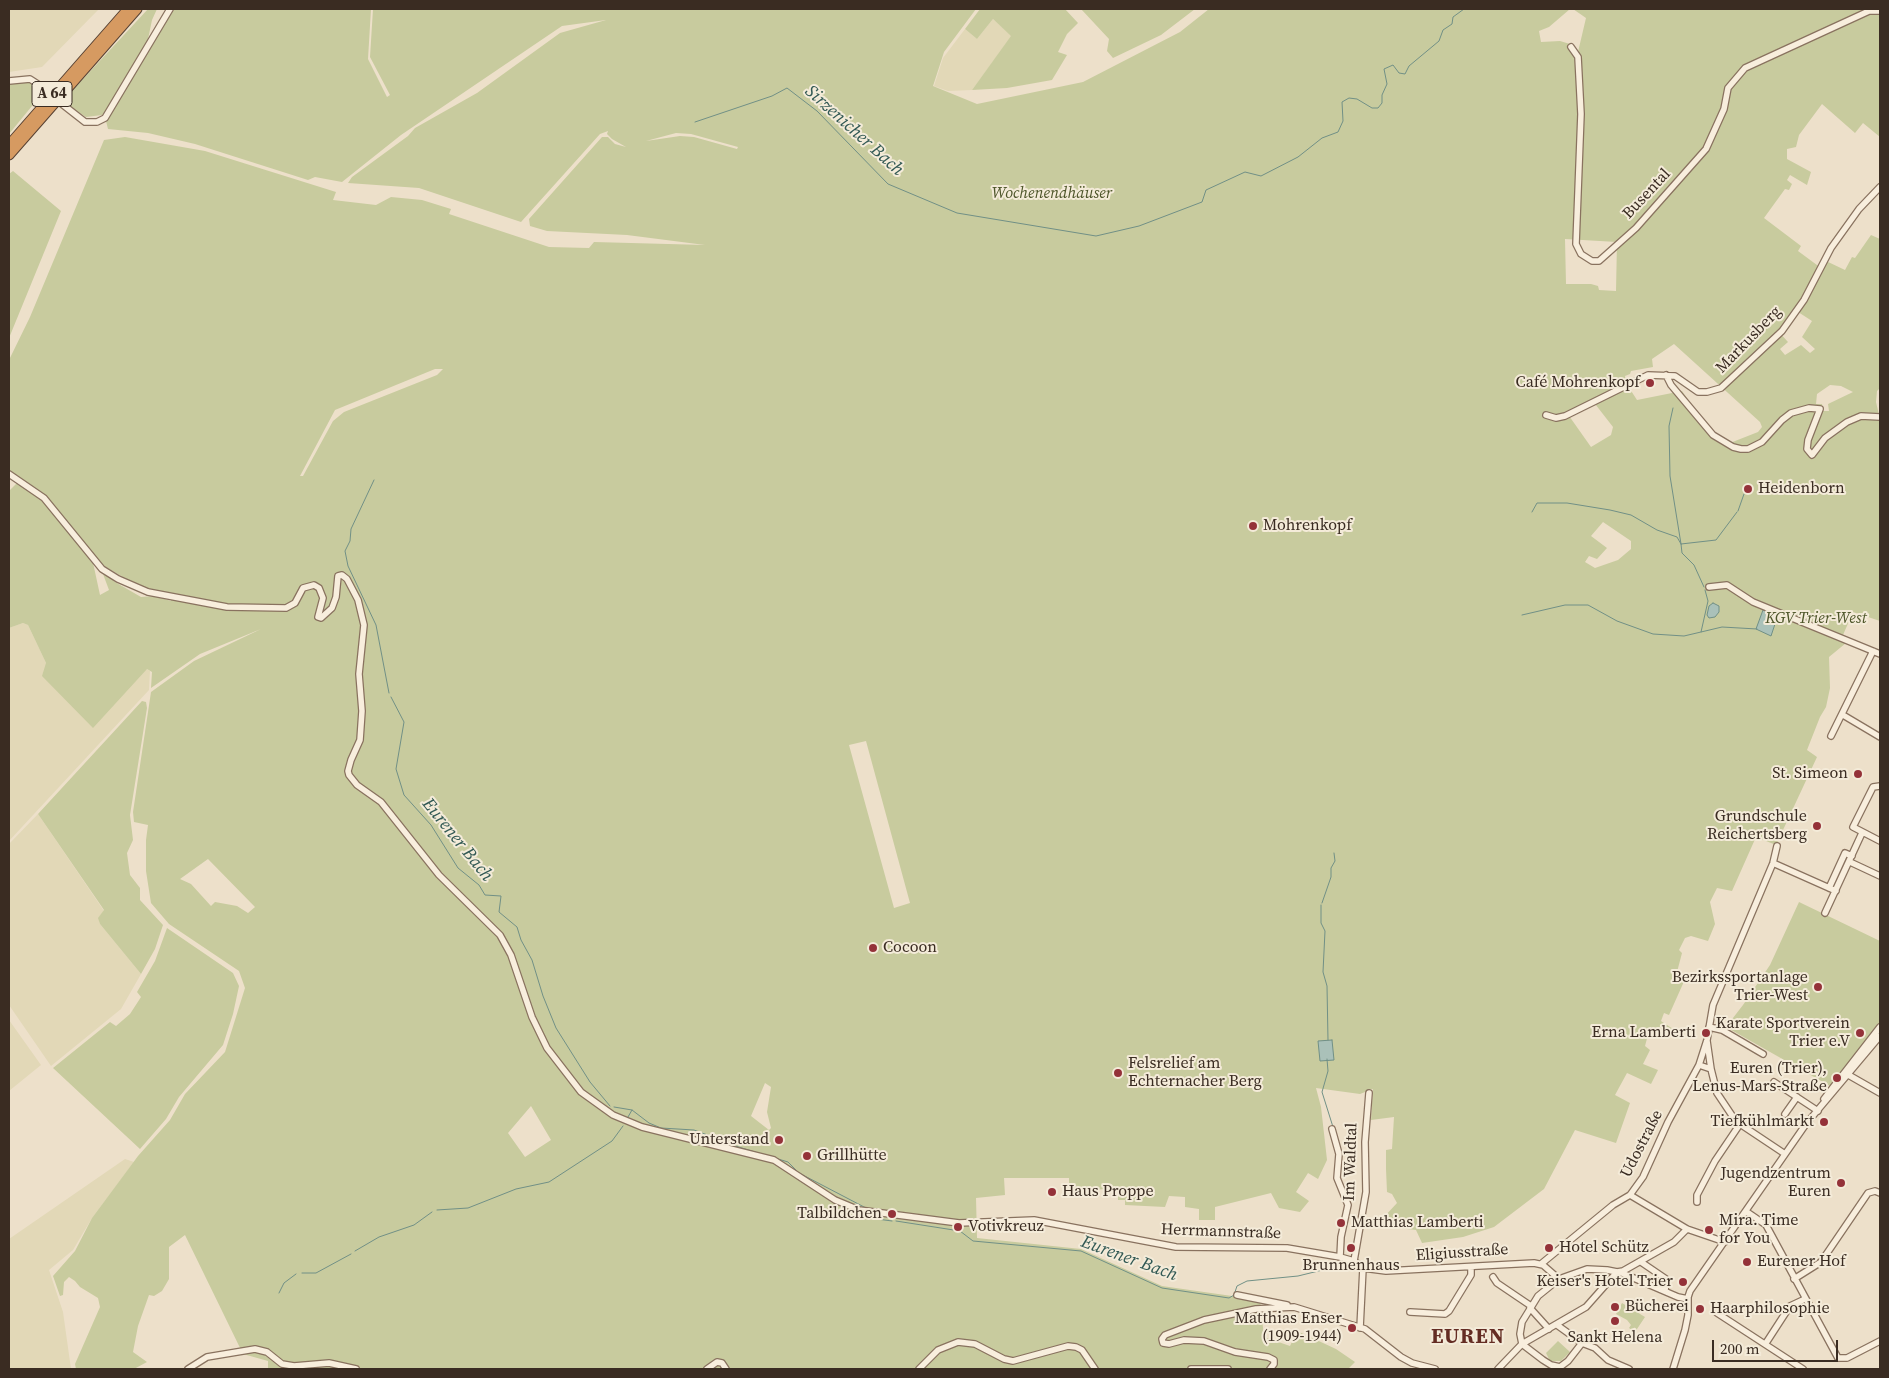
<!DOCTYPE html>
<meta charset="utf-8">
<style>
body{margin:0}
#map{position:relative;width:1889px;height:1378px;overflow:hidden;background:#ede0ca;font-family:"Source Serif 4",serif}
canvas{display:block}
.frame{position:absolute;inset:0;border:10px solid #3a2c22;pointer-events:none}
.scale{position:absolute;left:1712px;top:1340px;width:126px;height:22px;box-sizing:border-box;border:2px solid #3a2c22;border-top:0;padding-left:6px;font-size:15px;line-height:18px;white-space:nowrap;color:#3a2c22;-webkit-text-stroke:4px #f4ebd9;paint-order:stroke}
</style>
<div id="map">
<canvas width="1889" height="1378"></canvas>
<div class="frame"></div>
<div class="scale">200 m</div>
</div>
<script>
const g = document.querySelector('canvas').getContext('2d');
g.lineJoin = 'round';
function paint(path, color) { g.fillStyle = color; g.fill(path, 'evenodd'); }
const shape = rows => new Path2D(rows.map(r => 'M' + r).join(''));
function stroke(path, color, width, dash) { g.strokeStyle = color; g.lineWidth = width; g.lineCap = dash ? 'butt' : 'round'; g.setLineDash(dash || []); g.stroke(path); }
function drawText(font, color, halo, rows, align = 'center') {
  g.font = font + ' "Source Serif 4",serif'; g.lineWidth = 4; g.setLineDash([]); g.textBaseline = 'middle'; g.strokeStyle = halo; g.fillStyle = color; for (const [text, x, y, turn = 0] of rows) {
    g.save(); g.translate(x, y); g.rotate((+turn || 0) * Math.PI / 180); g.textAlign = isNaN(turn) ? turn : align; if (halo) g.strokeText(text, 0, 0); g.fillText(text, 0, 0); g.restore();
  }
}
paint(shape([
 [9,9,99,9,42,67,9,72],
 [993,19,1012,36,972,90,948,91,934,86,943,58,965,29,977,39],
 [23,623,28,625,46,663,147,669,150,671,149,690,9,841,9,628],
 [38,814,104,911,99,918,100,924,141,974,121,1009,51,1066,9,1005,9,844],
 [9,1020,41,1065,9,1091],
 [125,1159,134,1162,92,1218,73,1250,49,1270,63,1312,71,1369,9,1369,9,1239]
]), '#e2d8b7');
paint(shape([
 [148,9,157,9,152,20,147,44,108,111,102,115,86,117,71,107,67,102,70,93],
 [174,9,371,9,368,59,387,97,390,95,370,57,373,9,976,9,944,52,933,86,977,104,1083,82,1180,32,1209,9,1570,9,1549,27,1539,31,1541,42,1560,41,1570,44,1578,52,1586,18,1573,9,1880,9,1880,137,1863,123,1855,133,1822,104,1799,135,1796,147,1787,149,1787,159,1811,172,1807,185,1790,175,1787,180,1792,184,1789,190,1785,189,1764,218,1801,246,1798,251,1821,268,1826,261,1845,270,1852,257,1855,258,1871,235,1880,239,1880,388,1877,391,1876,402,1880,419,1880,621,1853,612,1843,635,1846,643,1829,657,1830,688,1826,707,1820,717,1807,750,1817,757,1776,845,1756,837,1732,891,1717,888,1710,902,1715,924,1708,941,1691,936,1685,938,1679,950,1682,953,1677,972,1686,977,1669,1015,1664,1013,1661,1021,1676,1031,1674,1036,1649,1031,1645,1046,1650,1050,1643,1064,1658,1070,1651,1084,1627,1073,1615,1095,1630,1103,1616,1143,1575,1130,1544,1189,1494,1227,1463,1237,1422,1243,1416,1230,1388,1227,1384,1217,1397,1203,1392,1194,1387,1192,1386,1169,1386,1150,1392,1149,1394,1117,1371,1120,1373,1089,1360,1094,1316,1088,1321,1107,1327,1160,1318,1179,1308,1173,1296,1192,1309,1201,1300,1212,1279,1208,1271,1193,1215,1207,1215,1220,1199,1220,1199,1209,1185,1207,1185,1197,1169,1196,1165,1207,1125,1205,1125,1200,1118,1200,1118,1189,1069,1190,1069,1178,1004,1178,1005,1195,976,1198,977,1238,1081,1249,1162,1286,1260,1300,1264,1337,1290,1346,1297,1331,1336,1349,1355,1362,1348,1369,268,1369,268,1361,243,1354,185,1235,169,1247,169,1279,162,1291,154,1296,149,1295,138,1326,133,1352,147,1362,134,1369,76,1369,75,1364,100,1307,98,1298,80,1287,75,1281,69,1277,64,1282,63,1295,60,1296,53,1276,75,1251,92,1218,138,1156,170,1120,185,1094,225,1052,245,988,239,971,169,924,151,903,146,871,146,840,148,825,134,822,133,812,151,692,194,661,261,629,200,654,151,688,152,672,147,669,93,728,42,676,46,663,28,625,23,623,9,628,9,491,17,483,40,496,92,558,100,595,109,590,103,574,106,574,115,582,141,597,155,596,171,601,171,598,145,590,101,564,43,493,9,470,9,360,30,317,104,140,125,137,205,151,336,192,333,200,376,205,391,197,422,200,451,209,449,214,549,247,589,248,594,242,705,245,627,235,547,231,530,226,529,219,602,137,608,137,615,144,626,147,612,139,607,134,608,131,600,134,521,222,419,188,348,183,352,177,408,136,415,128,477,93,560,33,606,20,562,26,401,135,342,182,315,177,308,180,195,144,148,133,108,129,106,121],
 [676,133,691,134,738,147,737,149,694,137,680,136,646,141],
 [1565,239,1617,242,1616,291,1599,290,1598,286,1591,284,1566,284],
 [1795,310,1812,321,1802,337,1815,349,1810,353,1801,345,1785,355,1780,349,1788,342,1778,331],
 [1674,344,1760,422,1762,427,1758,432,1730,443,1711,432,1682,391,1637,400,1626,383,1625,376,1630,374,1631,371,1653,367,1652,359],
 [435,369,443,369,437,375,344,412,333,421,303,476,300,476,335,410],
 [1830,385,1841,386,1853,392,1828,404,1829,411,1823,411,1822,404,1816,404,1817,394],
 [1592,400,1613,427,1611,435,1591,447,1567,413],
 [1603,522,1631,541,1631,549,1618,560,1595,568,1585,562,1589,556,1597,559,1607,548,1591,536],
 [866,741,910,903,894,908,849,745],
 [208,859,255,907,248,913,237,906,215,902,211,906,191,884,180,879],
 [765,1083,771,1087,767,1112,771,1128,769,1130,751,1116],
 [531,1106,551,1140,525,1157,508,1133],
 [980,9,1065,9,1078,23,1067,34,1058,52,1067,55,1052,80,1007,88,972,90,1011,36,993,19,977,39,965,29],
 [1081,9,1195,9,1161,35,1113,58,1107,51,1109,39],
 [14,82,34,83,41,95,9,134,9,85],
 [13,171,61,211,9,338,9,174],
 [142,701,146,702,147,708,130,815,133,840,127,853,130,875,140,888,140,900,163,925,155,949,141,974,100,924,98,918,104,910,38,814],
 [1799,902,1880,941,1880,1024,1830,1086,1726,1027,1743,1005,1770,965],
 [167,928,233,973,239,986,233,1014,223,1045,179,1097,166,1119,140,1149,53,1068,110,1022,116,1026,130,1014,141,997,137,992,155,961],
 [1622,1303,1645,1317,1635,1332,1629,1328,1631,1325,1627,1320,1616,1314],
 [1558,1341,1570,1352,1561,1361,1550,1361,1546,1353]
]), '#c8cb9e');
const water = shape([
 [1713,603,1719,606,1719,612,1715,617,1709,618,1707,615,1709,606,1713,603],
 [1763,610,1778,615,1771,636,1756,629,1763,610],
 [1332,1040,1334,1060,1320,1061,1318,1041,1332,1040]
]);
paint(water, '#aac1b9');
stroke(water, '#719086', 1);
stroke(shape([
 [695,122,772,96,787,88,817,111,888,184,957,213,1096,236,1139,226,1202,202,1206,190,1245,172,1261,176,1298,157,1322,138,1338,132,1343,121,1342,102,1349,98,1357,99,1372,108,1378,108,1382,103,1382,95,1387,84,1384,69,1393,65,1399,73,1405,74,1409,66,1439,41,1443,30,1452,24,1453,17,1464,9],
 [1673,408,1669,426,1670,476,1681,544],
 [374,480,351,529,350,541,345,551,348,566,376,625,389,693],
 [1745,492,1748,489],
 [1738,511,1744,494],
 [1532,512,1537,503,1567,503,1610,510,1631,515,1657,530,1677,537,1681,544],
 [1704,587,1694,565,1682,553,1681,544,1716,540,1737,512],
 [1705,590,1708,601,1701,632,1722,627,1757,629],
 [1522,615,1565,605,1588,605,1617,621,1653,634,1684,636,1701,632],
 [391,697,404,722,396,769,404,795,431,825,458,868,479,885,485,895,501,896,499,912,517,927,521,940,532,960,543,996,556,1028,590,1082,610,1106],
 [1322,903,1331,877,1331,868,1335,861,1334,853],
 [1321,905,1321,923,1325,931,1323,972,1327,986,1328,1040],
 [1327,1059,1328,1071,1322,1092,1333,1127],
 [614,1107,632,1110,649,1123,661,1128,694,1130,729,1143],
 [628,1117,632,1110],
 [732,1145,788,1162,799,1173,866,1208],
 [437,1210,468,1208,516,1189,549,1182,612,1141,623,1126],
 [874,1215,877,1219,892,1221],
 [896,1221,960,1231,973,1241,1081,1251,1162,1288,1229,1298,1234,1295,1237,1286,1247,1281,1298,1276,1347,1264],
 [355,1251,379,1237,414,1225,432,1212],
 [302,1273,316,1273,351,1254],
 [279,1293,284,1283,296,1274]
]), '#719086', 1);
const minor = shape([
 [1571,47,1578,57,1581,114,1576,244,1581,254,1592,261,1599,261,1636,228,1706,149,1724,109,1728,88,1745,68,1869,11,1880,11],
 [9,81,30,79,44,88],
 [62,104,85,122,97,122,105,118,170,9],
 [1666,375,1671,385,1713,435,1733,447,1741,449,1748,449,1762,442,1782,420,1791,413,1809,408,1820,409,1808,440,1807,449,1812,455,1825,438,1847,422,1861,416,1880,417],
 [1546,415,1556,418,1565,416,1648,375,1675,376,1698,392,1707,392,1721,388,1782,331,1804,300,1831,248,1859,209,1880,187],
 [9,474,44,498,102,569,118,579,148,592,227,607,286,608,295,603,303,588,314,585,319,588,323,598,318,617,321,618,332,608,336,597,338,576,342,575,347,579,358,600,364,625,359,674,362,711,360,740,351,760,348,771,349,775,357,785,381,802,439,875,500,935,511,955,532,1017,547,1048,581,1092,613,1115,642,1127,774,1160,835,1200,859,1210,959,1223,1034,1220,1176,1247,1287,1248,1340,1257,1354,1261,1363,1268,1386,1271,1534,1263,1543,1265,1559,1279],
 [1709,587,1727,585,1753,602,1880,654],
 [1843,715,1880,737],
 [1831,736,1873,651],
 [1880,786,1873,787,1853,827,1880,841],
 [1850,862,1880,876],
 [1773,863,1836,891],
 [1829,888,1845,853,1852,856],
 [1825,913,1862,833],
 [1709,1027,1722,1030,1763,1054],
 [1707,1041,1711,1069],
 [1699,1065,1711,1069,1717,1093,1733,1117,1740,1124,1785,1154],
 [1845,1073,1880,1093],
 [1774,1082,1818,1111],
 [1824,1099,1880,1027],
 [1785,1114,1797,1097],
 [1332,1129,1339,1154,1337,1178,1348,1205,1341,1237,1340,1257],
 [1630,1195,1687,1229,1725,1242],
 [1697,1202,1697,1195,1715,1161,1740,1124],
 [1747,1212,1766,1225,1838,1358,1847,1358,1880,1341],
 [1354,1261,1366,1192,1365,1142,1369,1093],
 [1641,1262,1666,1279,1665,1291],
 [1541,1264,1613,1205,1630,1195,1643,1177,1668,1122,1699,1065,1707,1040,1713,1005,1773,863,1777,846],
 [1493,1277,1497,1283,1531,1306],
 [1794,1279,1821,1262,1868,1193,1875,1191,1880,1193],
 [1237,1295,1287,1305],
 [1530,1308,1549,1329],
 [1410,1312,1445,1314,1449,1311,1471,1275,1471,1268],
 [1717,1313,1803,1369],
 [1557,1325,1582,1343,1595,1348,1608,1360,1629,1369],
 [1360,1328,1363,1268],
 [1582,1343,1568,1361,1560,1367,1551,1365,1543,1360,1522,1344,1520,1334,1522,1322,1538,1296,1559,1279,1587,1269,1607,1270,1622,1273,1678,1297,1688,1299],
 [1766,1343,1790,1306,1805,1299],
 [188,1369,207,1357,255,1349,267,1352,282,1364,294,1366,329,1363,356,1369],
 [707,1369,717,1362,722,1363,726,1369],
 [919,1369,938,1350,958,1342,975,1344,1004,1359,1013,1361,1068,1346,1076,1347,1082,1350,1095,1369],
 [1191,1369,1228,1369],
 [1270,1369,1274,1364,1274,1360,1268,1357,1235,1352,1204,1341,1184,1340,1169,1344,1163,1343,1162,1339,1165,1335,1204,1320,1256,1309,1294,1307,1365,1329,1401,1357,1412,1363,1435,1369],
 [1498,1369,1522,1344,1586,1307,1617,1272,1623,1271,1674,1242,1687,1229],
 [1673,1369,1685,1330,1688,1315,1688,1297,1690,1291,1806,1124,1880,1036]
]);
const highway = shape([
 [9,145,128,9],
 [9,155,137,9]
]);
stroke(minor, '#89725f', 8);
stroke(highway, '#574133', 11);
stroke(minor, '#f8eedd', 5.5);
stroke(highway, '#d69a61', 9);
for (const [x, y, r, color] of [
 [1650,383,5,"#943239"],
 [1748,489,5,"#943239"],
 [1253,526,5,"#943239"],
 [1858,774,5,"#943239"],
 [1817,826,5,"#943239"],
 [873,948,5,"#943239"],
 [1818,987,5,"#943239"],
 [1706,1033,5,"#943239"],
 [1860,1033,5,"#943239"],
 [1118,1073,5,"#943239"],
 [1837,1078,5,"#943239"],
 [1824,1122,5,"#943239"],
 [779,1140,5,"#943239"],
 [807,1156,5,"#943239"],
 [1841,1183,5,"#943239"],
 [1052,1192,5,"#943239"],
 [892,1214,5,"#943239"],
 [1341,1223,5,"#943239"],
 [958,1227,5,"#943239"],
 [1709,1230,5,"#943239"],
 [1351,1248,5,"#943239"],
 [1549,1248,5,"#943239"],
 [1747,1262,5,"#943239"],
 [1683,1282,5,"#943239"],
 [1615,1307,5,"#943239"],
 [1700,1309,5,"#943239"],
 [1615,1321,5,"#943239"],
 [1352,1328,5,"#943239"]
]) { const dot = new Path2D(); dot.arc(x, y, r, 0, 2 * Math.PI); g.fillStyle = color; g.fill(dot); stroke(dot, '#f4ebd9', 2); }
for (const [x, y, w] of [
 [52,94,40]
]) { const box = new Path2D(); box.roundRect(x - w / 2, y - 12.5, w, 25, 4); g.fillStyle = '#f4ebd9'; g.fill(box); stroke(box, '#3a2c22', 1); }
drawText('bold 15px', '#3a2c22', null, [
 ["A 64",52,94]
]);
drawText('italic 16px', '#4d5529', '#f4ebd9', [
 ["Wochenendhäuser",1052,194],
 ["KGV Trier-West",1816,619]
]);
drawText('16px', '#3a2c22', '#f4ebd9', [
 ["Busental",1647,194,-47],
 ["Markusberg",1749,340,-46],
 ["Udostraße",1642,1144,-63],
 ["Im Waldtal",1351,1162,-88],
 ["Herrmannstraße",1221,1232,2],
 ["Eligiusstraße",1462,1253,-4]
]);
drawText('16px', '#3a2c22', '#f4ebd9', [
 ["Café Mohrenkopf",1640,383],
 ["Heidenborn",1758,489,"left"],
 ["Mohrenkopf",1263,526,"left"],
 ["St. Simeon",1848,774],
 ["Grundschule",1807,817],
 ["Reichertsberg",1807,835],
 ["Cocoon",883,948,"left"],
 ["Bezirkssportanlage",1808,978],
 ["Trier-West",1808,996],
 ["Karate Sportverein",1850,1024],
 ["Trier e.V",1850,1042],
 ["Erna Lamberti",1696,1033],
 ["Felsrelief am",1128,1064,"left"],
 ["Echternacher Berg",1128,1082,"left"],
 ["Euren (Trier),",1827,1069],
 ["Lenus-Mars-Straße",1827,1087],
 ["Tiefkühlmarkt",1814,1122],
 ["Unterstand",769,1140],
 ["Grillhütte",817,1156,"left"],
 ["Jugendzentrum",1831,1174],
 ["Euren",1831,1192],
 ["Haus Proppe",1062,1192,"left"],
 ["Talbildchen",882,1214],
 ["Mira. Time",1719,1221,"left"],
 ["for You",1719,1239,"left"],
 ["Matthias Lamberti",1351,1223,"left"],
 ["Votivkreuz",968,1227,"left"],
 ["Hotel Schütz",1559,1248,"left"],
 ["Eurener Hof",1757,1262,"left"],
 ["Brunnenhaus",1351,1266,"center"],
 ["Keiser's Hotel Trier",1673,1282],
 ["Bücherei",1625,1307,"left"],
 ["Haarphilosophie",1710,1309,"left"],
 ["Matthias Enser",1342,1319],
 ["(1909-1944)",1342,1337],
 ["Sankt Helena",1615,1338,"center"]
], 'right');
drawText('italic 18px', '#325954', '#f4ebd9', [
 ["Sirzenicher Bach",854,131,42],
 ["Eurener Bach",457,840,51],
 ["Eurener Bach",1129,1259,20]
]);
g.letterSpacing = '1px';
drawText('bold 21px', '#642c23', '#f4ebd9', [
 ["EUREN",1468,1338]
]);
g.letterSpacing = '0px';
</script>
